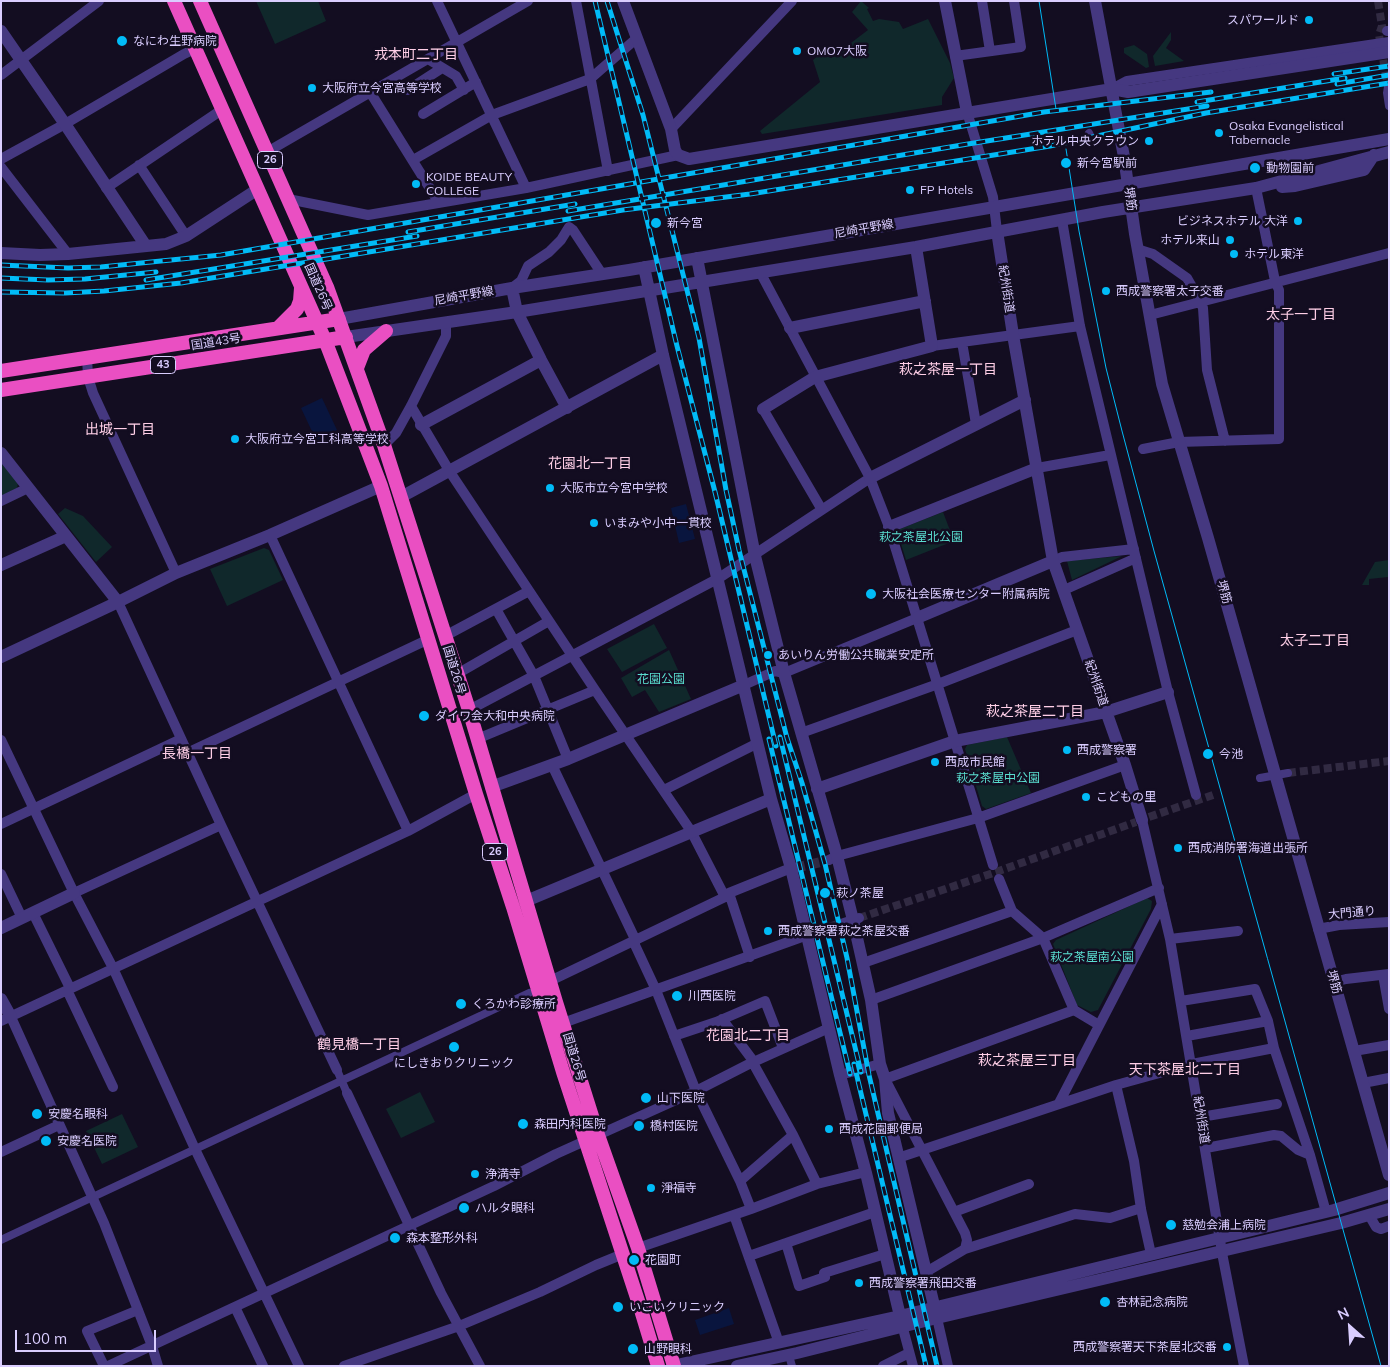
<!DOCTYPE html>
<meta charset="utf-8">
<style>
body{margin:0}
#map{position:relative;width:1390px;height:1367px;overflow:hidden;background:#130d21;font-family:Mulish,sans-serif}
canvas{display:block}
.frame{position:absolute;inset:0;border:2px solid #dacdff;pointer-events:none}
.north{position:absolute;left:1325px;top:1302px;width:50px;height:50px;-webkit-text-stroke:4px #130d21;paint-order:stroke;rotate:334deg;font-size:14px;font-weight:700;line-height:20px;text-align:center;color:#dacdff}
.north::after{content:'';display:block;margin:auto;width:18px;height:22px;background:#dacdff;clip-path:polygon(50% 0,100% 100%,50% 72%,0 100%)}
.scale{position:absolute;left:15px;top:1330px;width:141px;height:22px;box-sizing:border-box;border:2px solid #dacdff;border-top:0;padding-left:6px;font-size:15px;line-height:18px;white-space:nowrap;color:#dacdff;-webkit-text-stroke:4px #130d21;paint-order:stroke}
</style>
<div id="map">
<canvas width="1390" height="1367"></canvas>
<div class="frame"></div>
<div class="north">N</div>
<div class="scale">100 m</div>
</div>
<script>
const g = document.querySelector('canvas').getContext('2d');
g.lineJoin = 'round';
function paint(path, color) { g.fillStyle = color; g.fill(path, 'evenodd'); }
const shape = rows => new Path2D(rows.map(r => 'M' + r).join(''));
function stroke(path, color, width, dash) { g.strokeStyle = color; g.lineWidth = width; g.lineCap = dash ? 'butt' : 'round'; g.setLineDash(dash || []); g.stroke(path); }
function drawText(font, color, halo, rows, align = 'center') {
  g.font = font + ' Mulish,"Noto Sans JP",sans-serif'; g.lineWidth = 5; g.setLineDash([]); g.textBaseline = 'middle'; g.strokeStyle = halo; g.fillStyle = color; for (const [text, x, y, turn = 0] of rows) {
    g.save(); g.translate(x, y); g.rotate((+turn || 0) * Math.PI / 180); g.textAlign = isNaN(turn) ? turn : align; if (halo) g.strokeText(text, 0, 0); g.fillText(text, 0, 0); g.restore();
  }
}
paint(shape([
 [256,1,318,1,326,21,275,44],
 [861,1,869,8,867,9,873,21,879,19,899,22,903,29,928,19,950,63,954,78,942,97,942,105,762,134,760,131,820,82,813,60,820,54,831,58,868,30,852,12],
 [1171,32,1171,40,1166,48,1184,61,1155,66,1153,56],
 [1134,45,1147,54,1149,67,1146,68,1124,53,1124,48],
 [1,461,18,483,17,488,1,496],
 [65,508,83,516,112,547,96,562,58,514],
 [943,512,954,541,906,560,898,534,900,529],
 [264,548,269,550,283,580,227,606,210,569],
 [1122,556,1072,580,1067,561],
 [1389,560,1388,577,1369,579,1369,585,1362,585,1375,562],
 [654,624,667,648,622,672,607,649],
 [669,650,691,699,659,712,645,690,632,697,621,678],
 [1007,737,1031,793,986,809,982,806,965,749,967,745],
 [1147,898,1152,901,1151,909,1098,1010,1091,1012,1077,1005,1053,944,1056,940],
 [420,1092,435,1122,401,1138,386,1109],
 [122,1114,138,1147,102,1164,86,1131]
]), '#10282b');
paint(shape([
 [322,398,337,430,316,440,301,408],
 [686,504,695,539,679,543,671,508],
 [729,1308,734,1324,700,1335,695,1320]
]), '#09153e');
stroke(shape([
 [1378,1,1382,26,1379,35,1388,87],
 [1288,773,1389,761],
 [1149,817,1213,795],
 [859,918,996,872,1136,822]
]), '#312a42', 8, [8, 4]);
stroke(shape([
 [795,868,829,860],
 [813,933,844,923]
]), '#312a42', 10, [10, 5]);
stroke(shape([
 [1388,87,1387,93,1389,106],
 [1089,133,1090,135],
 [1260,778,1288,773],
 [337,1070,347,1093],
 [1,1240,529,993],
 [790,1359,792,1366]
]), '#453880', 8);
stroke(shape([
 [437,1,526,188],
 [576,1,608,171],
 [982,1,990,51],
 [1387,31,1389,31],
 [955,56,1021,47,1014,1],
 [428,59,456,76,464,90],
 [1,75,99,1],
 [1112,89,1127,81,1389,42],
 [408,90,442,68],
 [370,92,439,203],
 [967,112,993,197,997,231],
 [423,114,476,82],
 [671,129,792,1],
 [267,152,528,1],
 [1,159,65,124,184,54,195,49],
 [413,160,492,115,590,79,637,38],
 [139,165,186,236],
 [1,167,68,254],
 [106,188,223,109],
 [288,199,368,215,526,188,678,155],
 [1062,220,1080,326,1168,692,1196,795],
 [1137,249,1153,254,1187,278,1200,301,1203,308,1207,370,1225,441],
 [760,272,870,478,889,527,993,865],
 [512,288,521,281,528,266,549,252,561,240,569,227,573,230,602,274],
 [1150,315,1389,253],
 [962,342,976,424],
 [932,346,1080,326],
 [87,357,88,377,93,393,176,573],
 [411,406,450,472,595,690,691,831,725,897],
 [763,409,822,510],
 [384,445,396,433,411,406,446,336,446,322],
 [1143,449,1179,442,1279,439,1279,290,1275,281,1256,188],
 [1037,468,1110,455],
 [1,501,28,488],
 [270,535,408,831],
 [1053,561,1062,557,1134,549],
 [1064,590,1136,558],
 [118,602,221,825,337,1070],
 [496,609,534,676,568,759],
 [445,636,529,591],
 [457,674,549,621],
 [744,685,775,671,784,673,917,618],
 [469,710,719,578,870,478],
 [801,733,938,684,1077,630],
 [477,739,595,690],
 [1,740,74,893,113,968,195,1149,299,1366],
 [187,753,429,639],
 [552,765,635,939,635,945,656,990,696,1091,740,1181,751,1209],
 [664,790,758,743],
 [1142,820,1170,939,1223,1258,1244,1366],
 [1,824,181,739],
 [829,860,837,856,978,818,1125,765],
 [1,874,22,918],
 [999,879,1012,911,1043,938,1074,1010,1099,1025],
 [74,893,221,825],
 [729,893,750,957],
 [33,913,70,988],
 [844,923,859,918],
 [1318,929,1339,925,1389,922],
 [1170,939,1238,931],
 [863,963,1012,911],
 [1383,975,1389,1009],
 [550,981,725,897,729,893,791,868,795,868],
 [1334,982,1346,979,1389,974],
 [67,990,113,1087],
 [871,1000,1043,938,1159,888],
 [1181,1001,1255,989,1268,1021,1274,1048,1310,1155,1326,1212],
 [11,1017,104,1223,152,1346,158,1366],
 [722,1019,754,1062],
 [1,1021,408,831,476,794],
 [563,1023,813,933],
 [674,1036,716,1022,765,1001,783,1048],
 [1187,1036,1268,1021],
 [1354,1051,1389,1045],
 [753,1063,793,1135,817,1184],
 [840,1075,880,1064],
 [1363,1083,1389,1078],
 [1116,1085,1134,1161,1141,1209,1151,1254],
 [347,1093,441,1293,480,1366],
 [1059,1103,1162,904],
 [1201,1117,1277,1104],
 [1206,1148,1274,1135,1281,1136,1298,1150,1310,1155],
 [1,1152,59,1125],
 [898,1158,1116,1085,1192,1064,1274,1048],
 [740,1181,793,1135],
 [954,1212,1029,1184],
 [734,1215,779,1343],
 [1369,1215,1376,1227,1381,1229,1389,1226],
 [786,1243,799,1286,825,1277,824,1273,885,1254],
 [638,1248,751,1209,817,1184,866,1172],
 [965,1249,967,1240,965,1233,885,1079,1074,1010],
 [749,1256,875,1212],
 [926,1272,965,1249,1075,1214,1110,1218,1141,1208],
 [235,1307,263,1366],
 [937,1318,948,1366],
 [901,1321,913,1366],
 [104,1366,87,1331,138,1310],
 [108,1366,494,1186,556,1154,696,1091,749,1064,829,1028],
 [344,1366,459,1326,540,1292,596,1265,623,1254],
 [883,1366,909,1353]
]), '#453880', 10);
stroke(shape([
 [623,1,671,129,675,150,678,155,689,159,1112,89,1128,92,1389,52],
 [945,1,967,112],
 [1095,1,1124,157,1135,234,1162,384,1208,538,1389,1175],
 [1,31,65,124,146,246],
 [1282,187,1295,186,1364,170,1374,155],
 [997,231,1013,335,1053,561,1125,765,1142,820],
 [1,253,40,255,68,254,166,244,186,236,258,189],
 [697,258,755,556,784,673,837,856,853,920,871,1000,880,1064,885,1079,888,1113,937,1318],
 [644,267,663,355,771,799,791,868,840,1075,866,1173,900,1316],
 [512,288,517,312,541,360,567,408],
 [339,319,512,288,629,270,1389,139],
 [790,328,925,301],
 [346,337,517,312,916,247,1103,212,1256,188,1389,152],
 [763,409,815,377,932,346,916,247],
 [421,425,541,360],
 [1,453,118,602],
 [870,478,1025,400],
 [401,497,663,355],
 [889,527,1037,468],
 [1,565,66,536],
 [917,618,1053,561],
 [1,657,118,602,176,573,270,535,381,486],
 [491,787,568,759,744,685],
 [817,789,955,741,1106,712,1168,692],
 [526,901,771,799],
 [1,928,74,893],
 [1,999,11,1017],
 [672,1366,900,1316,1334,1210,1389,1193],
 [737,1366,797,1353,937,1318,1341,1223,1389,1209]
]), '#453880', 12);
stroke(shape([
 [174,1,325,340,381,486,476,794,513,907,563,1072,641,1310,658,1366],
 [200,1,327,287,384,445,469,710,556,1002,598,1135,638,1248,674,1366],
 [278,328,297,309,300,301,301,288],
 [357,368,364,350,386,331],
 [1,371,339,319],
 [1,390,346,337]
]), '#ea4fc2', 14);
stroke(shape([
 [1039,1,1056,109],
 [1066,149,1079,231,1106,368,1122,431,1154,551,1381,1366]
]), '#01bbf7', 1);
const rail = shape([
 [595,1,677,346,715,492,776,746],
 [607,1,643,115,699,338,726,490,739,550,787,738,802,783,825,864,847,958,869,1075,937,1366],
 [1334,74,1389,66],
 [1337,84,1389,75],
 [1197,102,1345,78],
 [568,211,968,144,1207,106],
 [408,232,575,204],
 [1,265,68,268,101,267,221,255,1044,112,1211,92],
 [1,278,48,280,85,279,156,272],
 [146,280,417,236],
 [1,292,65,293,104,291,181,283,623,210,750,194,1050,146,1206,113,1389,83],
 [780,737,861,1072],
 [769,739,850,1074],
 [854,1064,926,1366]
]);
stroke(rail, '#01bbf7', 5);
stroke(rail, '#130d21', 3, [9]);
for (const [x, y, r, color] of [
 [1309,20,5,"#01bbf7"],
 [122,41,6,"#01bbf7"],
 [797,51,5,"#01bbf7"],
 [312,88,5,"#01bbf7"],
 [1219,133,5,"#01bbf7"],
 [1149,141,5,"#01bbf7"],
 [1066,163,6,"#01bbf7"],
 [1255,168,6,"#01bbf7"],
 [416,184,5,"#01bbf7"],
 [910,190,5,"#01bbf7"],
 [1298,221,5,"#01bbf7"],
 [656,223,6,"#01bbf7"],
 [1230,240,5,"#01bbf7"],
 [1234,254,5,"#01bbf7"],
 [1106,291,5,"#01bbf7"],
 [235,439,5,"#01bbf7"],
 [550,488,5,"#01bbf7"],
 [594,523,5,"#01bbf7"],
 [871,594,6,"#01bbf7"],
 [768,655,5,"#01bbf7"],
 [424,716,6,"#01bbf7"],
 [1067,750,5,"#01bbf7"],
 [1208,754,6,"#01bbf7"],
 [935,762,5,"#01bbf7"],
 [1086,797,5,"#01bbf7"],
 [1178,848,5,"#01bbf7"],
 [825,893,6,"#01bbf7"],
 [768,931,5,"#01bbf7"],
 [677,996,6,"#01bbf7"],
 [461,1004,6,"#01bbf7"],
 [454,1047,6,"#01bbf7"],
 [646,1098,6,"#01bbf7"],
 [37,1114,6,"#01bbf7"],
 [523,1124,6,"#01bbf7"],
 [639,1126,6,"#01bbf7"],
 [829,1129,5,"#01bbf7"],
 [46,1141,6,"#01bbf7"],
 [475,1174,5,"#01bbf7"],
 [651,1188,5,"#01bbf7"],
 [464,1208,6,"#01bbf7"],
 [1171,1225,6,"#01bbf7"],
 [395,1238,6,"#01bbf7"],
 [634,1260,6,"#01bbf7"],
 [859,1283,5,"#01bbf7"],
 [1105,1302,6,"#01bbf7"],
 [618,1307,6,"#01bbf7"],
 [1227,1347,5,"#01bbf7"],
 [633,1349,6,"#01bbf7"]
]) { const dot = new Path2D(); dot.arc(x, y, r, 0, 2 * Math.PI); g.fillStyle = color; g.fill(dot); stroke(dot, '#130d21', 2); }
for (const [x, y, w] of [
 [270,160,25],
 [163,365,25],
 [495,852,25]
]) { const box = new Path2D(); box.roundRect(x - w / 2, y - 8.5, w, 17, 4); g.fillStyle = '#130d21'; g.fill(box); stroke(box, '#dacdff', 1); }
drawText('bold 11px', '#dacdff', null, [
 ["26",270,160],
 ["43",163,365],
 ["26",495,852]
]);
drawText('12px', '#dacdff', '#130d21', [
 ["スパワールド",1299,20,"right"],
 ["なにわ生野病院",133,41],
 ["OMO7大阪",807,51],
 ["大阪府立今宮高等学校",322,88],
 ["Osaka Evangelistical",1229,126],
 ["Tabernacle",1229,140],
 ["ホテル中央クラウン",1139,141,"right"],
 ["新今宮駅前",1077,163],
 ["動物園前",1266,168],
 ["KOIDE BEAUTY",426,177],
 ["COLLEGE",426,191],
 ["FP Hotels",920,190],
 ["ビジネスホテル 大洋",1288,221,"right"],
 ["新今宮",667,223],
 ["ホテル来山",1220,240,"right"],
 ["ホテル東洋",1244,254],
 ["西成警察署太子交番",1116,291],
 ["大阪府立今宮工科高等学校",245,439],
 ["大阪市立今宮中学校",560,488],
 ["いまみや小中一貫校",604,523],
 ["大阪社会医療センター附属病院",882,594],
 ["あいりん労働公共職業安定所",778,655],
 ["ダイワ会大和中央病院",435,716],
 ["西成警察署",1077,750],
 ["今池",1219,754],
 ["西成市民館",945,762],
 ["こどもの里",1096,797],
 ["西成消防署海道出張所",1188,848],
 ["萩ノ茶屋",836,893],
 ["西成警察署萩之茶屋交番",778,931],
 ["川西医院",688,996],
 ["くろかわ診療所",472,1004],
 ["にしきおりクリニック",454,1063,"center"],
 ["山下医院",657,1098],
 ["安慶名眼科",48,1114],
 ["森田内科医院",534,1124],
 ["橋村医院",650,1126],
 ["西成花園郵便局",839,1129],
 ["安慶名医院",57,1141],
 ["浄満寺",485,1174],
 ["淨福寺",661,1188],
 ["ハルタ眼科",475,1208],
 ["慈勉会浦上病院",1182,1225],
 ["森本整形外科",406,1238],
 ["花園町",645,1260],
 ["西成警察署飛田交番",869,1283],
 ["杏林記念病院",1116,1302],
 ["いこいクリニック",629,1307],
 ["西成警察署天下茶屋北交番",1217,1347,"right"],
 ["山野眼科",644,1349]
], 'left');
drawText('12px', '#dacdff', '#130d21', [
 ["堺筋",1130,199,82],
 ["尼崎平野線",864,229,-10],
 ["国道26号",318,287,66],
 ["紀州街道",1006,289,81],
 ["尼崎平野線",464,296,-10],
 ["国道43号",216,342,-9],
 ["堺筋",1224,592,74],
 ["国道26号",454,670,73],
 ["紀州街道",1096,683,71],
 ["大門通り",1352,913,-5],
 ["堺筋",1334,982,74],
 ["国道26号",574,1057,73],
 ["紀州街道",1201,1120,81]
]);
drawText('12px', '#5aded0', '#130d21', [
 ["萩之茶屋北公園",921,537],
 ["花園公園",661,679],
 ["萩之茶屋中公園",998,778],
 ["萩之茶屋南公園",1092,957]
]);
drawText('14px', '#ffcfe7', '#130d21', [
 ["戎本町二丁目",416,55],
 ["太子一丁目",1301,315],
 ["萩之茶屋一丁目",948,370],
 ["出城一丁目",120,430],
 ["花園北一丁目",590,464],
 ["太子二丁目",1315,641],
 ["萩之茶屋二丁目",1035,712],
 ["長橋一丁目",197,754],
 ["花園北二丁目",748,1036],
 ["鶴見橋一丁目",359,1045],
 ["萩之茶屋三丁目",1027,1061],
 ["天下茶屋北二丁目",1185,1070]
]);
</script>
